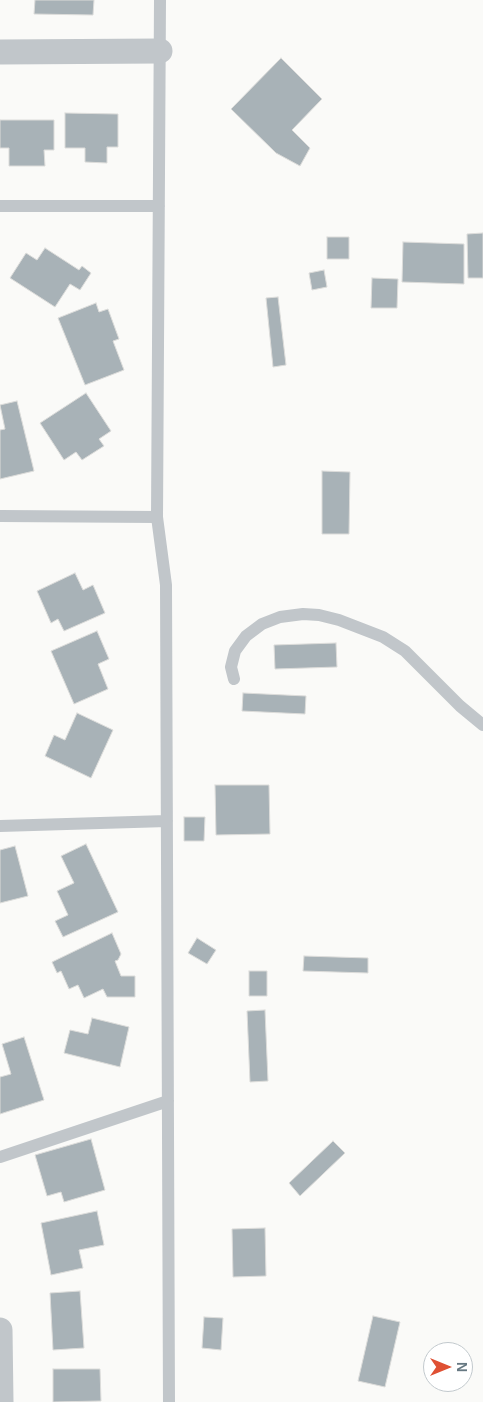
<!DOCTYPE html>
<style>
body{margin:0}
#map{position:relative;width:483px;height:1402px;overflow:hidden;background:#fafaf8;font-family:Helvetica,sans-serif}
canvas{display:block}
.north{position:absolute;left:423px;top:1342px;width:50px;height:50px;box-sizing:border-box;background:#fff;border:1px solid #c2c9cd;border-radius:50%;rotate:90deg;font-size:14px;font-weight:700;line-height:20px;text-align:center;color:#667882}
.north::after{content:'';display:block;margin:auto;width:18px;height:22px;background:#df5033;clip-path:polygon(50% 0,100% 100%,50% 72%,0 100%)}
</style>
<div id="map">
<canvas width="483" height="1402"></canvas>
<div class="north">N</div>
</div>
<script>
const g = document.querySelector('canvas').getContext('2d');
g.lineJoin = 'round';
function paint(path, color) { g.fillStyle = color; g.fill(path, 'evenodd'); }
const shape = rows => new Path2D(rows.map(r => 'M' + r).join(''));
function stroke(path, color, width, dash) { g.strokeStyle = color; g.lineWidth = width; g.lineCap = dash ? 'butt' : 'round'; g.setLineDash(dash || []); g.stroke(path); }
const building = shape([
 [35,0,94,0,93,15,34,14,35,0],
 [281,58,322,99,292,130,310,148,300,166,276,153,231,109,281,58],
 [65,113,118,114,118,147,107,147,107,163,85,162,85,148,65,148,65,113],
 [0,120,54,120,54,150,44,150,45,166,9,166,9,148,0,148,0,120],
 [483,233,483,278,468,278,467,234,483,233],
 [327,237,349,237,349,259,327,259,327,237],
 [403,242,464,244,464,284,402,282,403,242],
 [45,248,79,270,82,266,91,273,80,290,70,284,55,307,10,278,26,253,37,260,45,248],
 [324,270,327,287,312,290,309,273,324,270],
 [372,278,398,279,397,308,371,308,372,278],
 [278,297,286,365,273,367,266,298,278,297],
 [96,303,99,312,108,309,119,339,113,341,124,370,85,385,58,318,96,303],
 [86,393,111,431,99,439,104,446,82,460,76,452,64,460,40,423,86,393],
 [17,401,34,471,0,479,0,430,5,429,0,405,17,401],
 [322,471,350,472,349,534,322,534,322,471],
 [75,573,83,590,93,585,105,613,64,631,58,619,51,623,37,591,75,573],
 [97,631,109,659,98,664,108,689,74,704,51,651,97,631],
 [336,643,337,667,275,669,274,645,336,643],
 [243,693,306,696,305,714,242,711,243,693],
 [77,713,113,730,91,778,45,756,54,735,65,740,77,713],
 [215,785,269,785,270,834,216,835,215,785],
 [184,817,205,817,204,841,184,841,184,817],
 [86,844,118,912,63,937,55,921,68,915,57,891,74,883,61,856,86,844],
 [15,846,28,896,0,903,0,850,15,846],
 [112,933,121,954,118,960,115,961,121,976,135,976,135,997,107,997,103,989,84,998,78,985,69,989,61,971,57,973,52,962,112,933],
 [197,938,216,950,207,964,188,953,197,938],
 [304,956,368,958,368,973,303,971,304,956],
 [249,971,267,971,267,996,249,996,249,971],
 [265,1010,268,1081,250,1082,247,1011,265,1010],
 [92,1018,129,1027,120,1067,64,1053,70,1030,88,1034,92,1018],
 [24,1037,44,1100,0,1114,0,1077,11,1074,2,1044,24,1037],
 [91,1139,105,1190,64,1202,61,1192,47,1196,35,1155,91,1139],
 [333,1141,345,1153,300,1196,289,1183,333,1141],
 [97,1211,104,1245,79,1250,83,1268,51,1275,41,1223,97,1211],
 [265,1228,266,1276,233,1277,232,1229,265,1228],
 [80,1291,84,1348,53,1350,50,1293,80,1291],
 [373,1316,400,1322,385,1387,358,1381,373,1316],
 [204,1317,223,1318,221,1350,202,1348,204,1317],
 [53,1369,100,1369,101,1401,53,1402,53,1369]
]);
paint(building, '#a8b2b7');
stroke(building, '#dcdcda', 1);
stroke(shape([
 [160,0,157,517,166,585,169,1402],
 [0,206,159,206],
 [0,516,157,517],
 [234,679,231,667,235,651,246,636,262,624,280,617,303,614,319,615,339,620,383,637,405,651,460,706,483,725],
 [0,826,167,821],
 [0,1157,168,1101]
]), '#c1c6ca', 12);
stroke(shape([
 [0,52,160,51],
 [0,1330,1,1402]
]), '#c1c6ca', 25);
</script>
